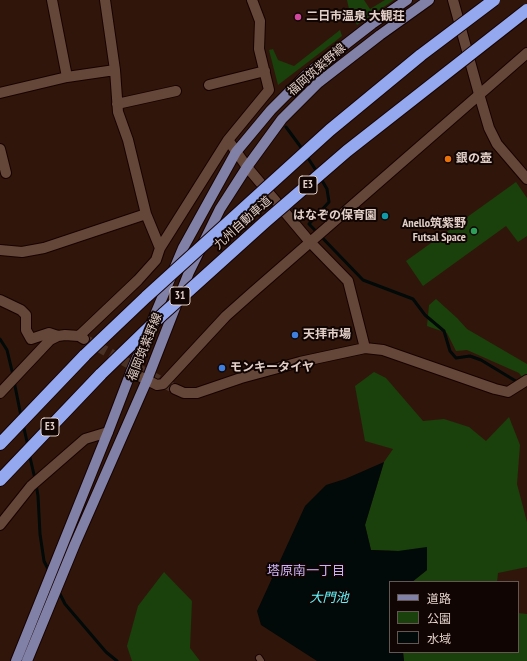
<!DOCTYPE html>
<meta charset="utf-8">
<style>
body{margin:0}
#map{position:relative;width:527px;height:661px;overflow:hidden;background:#30160a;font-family:"PT Sans Narrow","Noto Sans JP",sans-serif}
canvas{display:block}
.legend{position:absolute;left:389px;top:581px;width:130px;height:72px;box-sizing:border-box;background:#100503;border:1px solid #645652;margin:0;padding:5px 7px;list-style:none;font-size:12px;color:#e2cfc8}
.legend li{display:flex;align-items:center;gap:8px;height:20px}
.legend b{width:20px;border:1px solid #645652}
</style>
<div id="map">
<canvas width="527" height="661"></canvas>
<ul class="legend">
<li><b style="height:5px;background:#8181a7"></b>道路</li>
<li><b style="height:11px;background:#1a400c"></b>公園</li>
<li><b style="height:11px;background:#010909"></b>水域</li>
</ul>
</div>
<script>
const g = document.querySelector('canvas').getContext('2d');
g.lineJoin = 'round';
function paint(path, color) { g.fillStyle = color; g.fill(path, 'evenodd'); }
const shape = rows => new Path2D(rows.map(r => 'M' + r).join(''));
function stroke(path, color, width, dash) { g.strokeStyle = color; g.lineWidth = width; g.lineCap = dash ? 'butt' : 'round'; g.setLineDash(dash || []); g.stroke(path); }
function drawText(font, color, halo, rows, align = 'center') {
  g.font = font + ' "PT Sans Narrow","Noto Sans JP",sans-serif'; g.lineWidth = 4; g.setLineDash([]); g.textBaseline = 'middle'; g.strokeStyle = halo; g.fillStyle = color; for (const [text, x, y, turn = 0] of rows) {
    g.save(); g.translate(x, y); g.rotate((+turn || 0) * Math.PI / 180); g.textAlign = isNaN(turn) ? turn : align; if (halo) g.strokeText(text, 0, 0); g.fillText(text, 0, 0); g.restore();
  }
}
paint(shape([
 [347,0,364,0,370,9,385,0,394,0,357,25,349,9],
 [340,30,342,36,278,85,269,50,273,49,278,60,294,66],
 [516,182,527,198,527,236,518,242,506,226,423,286,406,261],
 [436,299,457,318,467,329,527,364,527,384,519,373,467,350,456,351,447,333,427,326,429,305],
 [374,372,386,378,423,421,444,419,469,427,486,441,509,417,520,445,517,484,527,522,527,567,498,573,497,582,412,582,427,570,398,551,371,550,365,525,384,462,393,449,365,441,355,386],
 [164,572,192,601,190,648,200,661,132,661,127,646,138,606],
 [518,613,527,614,527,661,404,661,403,652,518,652]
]), '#1a400c');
paint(shape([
 [384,462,365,525,371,550,398,551,427,547,427,570,412,582,390,582,390,652,403,652,404,661,317,661,261,625,257,611,305,506,326,485,345,479]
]), '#010909');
stroke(shape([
 [286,127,303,150],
 [306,155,317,172],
 [320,177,327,189,329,202,309,224,363,280,413,299,425,315,444,331,450,351,456,358,470,356,481,360,519,383],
 [0,339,7,350,13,375],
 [14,381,21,416],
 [23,424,28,446],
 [29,453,35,479],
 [36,484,38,496,40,534,44,561,49,571],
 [58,590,65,604,106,652,117,661]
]), '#010909', 3);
stroke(shape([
 [84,339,175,389]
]), '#4b3226', 10, [10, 5]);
const service = shape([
 [259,658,261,661]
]);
const minor = shape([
 [52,0,67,77],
 [105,0,115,70,118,112,128,140,146,214,160,248],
 [453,0,479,94],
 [209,85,265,71],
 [0,93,67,77,115,70],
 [117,104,176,91],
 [228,140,247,167,310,242,348,281,365,348],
 [0,149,6,173],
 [0,250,22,252,44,248,146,214],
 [0,300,21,310,26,315,26,330,31,339,49,333,58,336],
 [79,336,138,280,156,260,160,248,228,140,269,90,259,49,260,21,252,0],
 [175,389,184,393,197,393,241,378,300,362,365,348,383,350,495,389,508,392,527,380],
 [0,393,50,340,58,336,65,335,79,336,84,339],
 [0,525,31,486,85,439,108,432]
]);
const tertiary = shape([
 [479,94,489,128,497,144,527,179],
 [131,372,157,385,163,384,226,316,253,292,527,53]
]);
const primary = shape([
 [16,661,108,432,131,372,183,248,236,152,271,110,306,75,372,24,407,0],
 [27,661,75,544,147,380,189,272,220,209,247,167,282,119,318,83,380,35,429,0]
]);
const motorway = shape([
 [0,444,85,355],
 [0,480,101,374]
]);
stroke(service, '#170200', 8);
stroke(minor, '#170200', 12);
stroke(tertiary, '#170200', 12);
stroke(primary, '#170200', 12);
stroke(motorway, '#170200', 14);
stroke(service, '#654739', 6);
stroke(minor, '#654739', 10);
stroke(tertiary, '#654739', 10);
stroke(primary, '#8181a7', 10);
stroke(motorway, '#94a8f0', 12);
const motorwayBridge = shape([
 [85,355,146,297,330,130,421,55,494,0],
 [101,374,163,314,265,222,347,151,527,10]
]);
stroke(motorwayBridge, '#170200', 14, []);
stroke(motorwayBridge, '#94a8f0', 12);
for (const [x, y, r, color] of [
 [298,17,4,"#d1479c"],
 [448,159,4,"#e8710a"],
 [385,216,4,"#0f9aa8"],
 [474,231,4,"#2e9e5b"],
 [295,335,4,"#3f7fe0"],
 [222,368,4,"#3f7fe0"]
]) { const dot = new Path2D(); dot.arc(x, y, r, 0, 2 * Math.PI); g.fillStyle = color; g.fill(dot); stroke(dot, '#100503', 1.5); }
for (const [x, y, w] of [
 [308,185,18],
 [180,296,20],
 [50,427,18]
]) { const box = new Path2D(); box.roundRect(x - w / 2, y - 9, w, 18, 3); g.fillStyle = '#100503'; g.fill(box); stroke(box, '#e2cfc8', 1); }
drawText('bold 11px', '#e2cfc8', null, [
 ["E3",308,185],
 ["31",180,296],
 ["E3",50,427]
]);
drawText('bold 12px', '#e2cfc8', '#100503', [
 ["二日市温泉 大観荘",306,17],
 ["銀の壺",456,159],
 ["はなぞの保育園",377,216,"right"],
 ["Anello筑紫野",466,224,"right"],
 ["Futsal Space",466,238,"right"],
 ["天拝市場",303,335],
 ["モンキータイヤ",230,368]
], 'left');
drawText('12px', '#e2cfc8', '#100503', [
 ["福岡筑紫野線",317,70,-41],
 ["九州自動車道",243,223,-42],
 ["福岡筑紫野線",145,347,-68]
]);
drawText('13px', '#ccb2f7', '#100503', [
 ["塔原南一丁目",306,571]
]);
drawText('italic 13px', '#61f4fc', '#100503', [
 ["大門池",329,598]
]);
</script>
